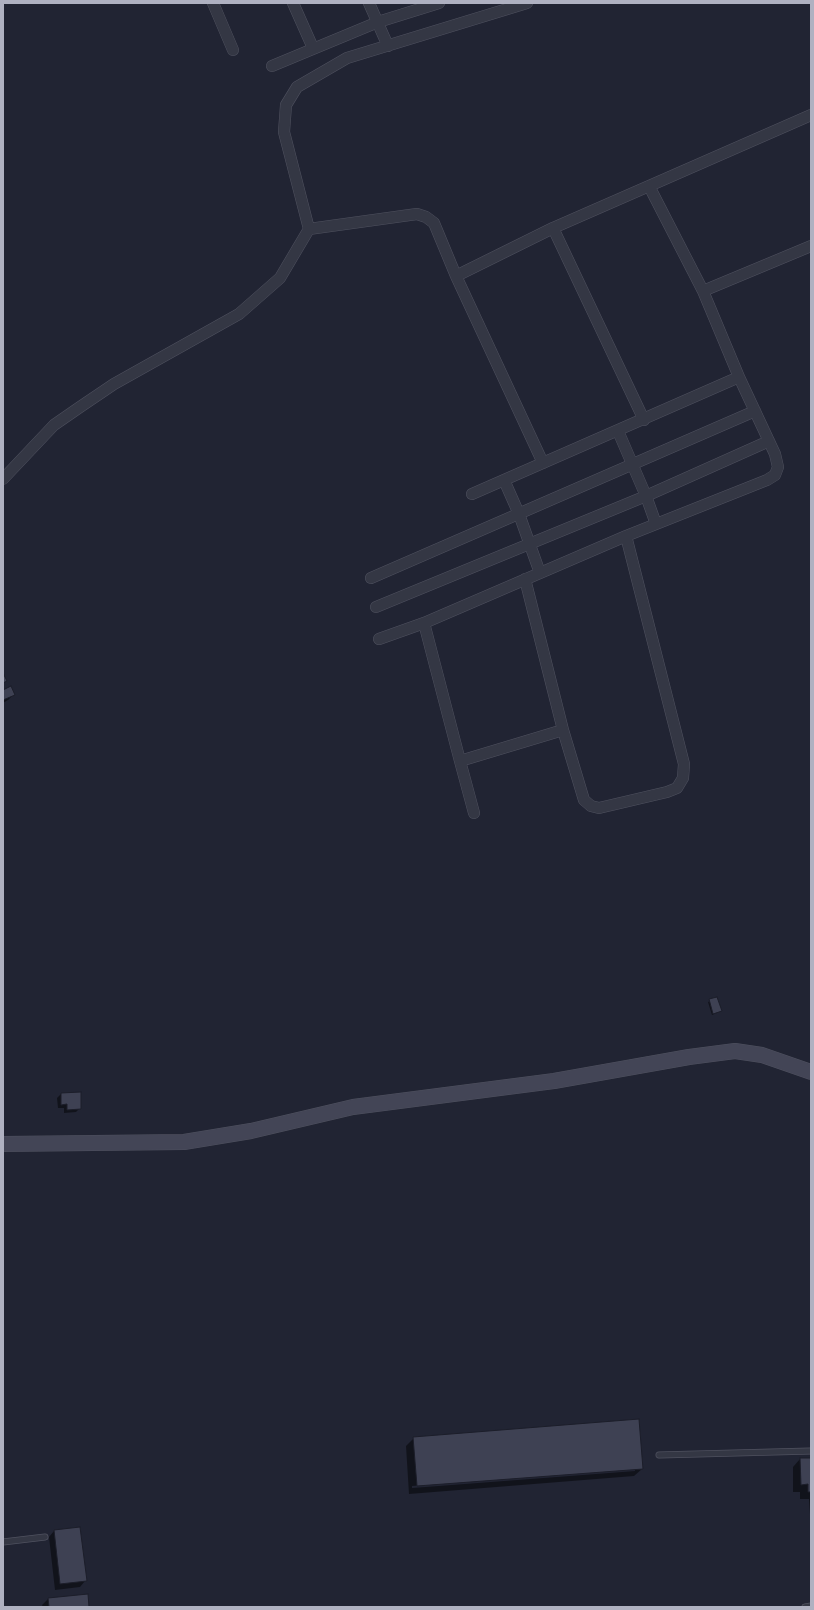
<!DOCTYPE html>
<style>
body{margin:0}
#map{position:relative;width:814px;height:1610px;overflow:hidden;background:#212433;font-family:Signika,sans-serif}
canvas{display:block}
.frame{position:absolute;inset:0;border:4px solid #afb1c1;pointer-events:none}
</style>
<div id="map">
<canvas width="814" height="1610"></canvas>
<div class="frame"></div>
</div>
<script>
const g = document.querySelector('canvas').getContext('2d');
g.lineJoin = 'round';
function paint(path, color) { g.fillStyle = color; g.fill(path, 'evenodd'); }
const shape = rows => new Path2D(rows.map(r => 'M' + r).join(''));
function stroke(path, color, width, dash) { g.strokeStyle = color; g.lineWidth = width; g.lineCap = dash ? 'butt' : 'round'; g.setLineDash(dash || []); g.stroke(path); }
paint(shape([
 [3,691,14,694,8,700,3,703],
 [717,998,721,1011,712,1015,708,1002],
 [80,1093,80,1108,76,1112,64,1113,64,1108,58,1108,57,1098,61,1094],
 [414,1438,642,1469,634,1476,409,1494,406,1446],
 [635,1469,635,1471,412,1488,412,1486],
 [800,1459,811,1459,811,1514,810,1514,809,1499,800,1499,800,1492,793,1492,793,1467],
 [54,1531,85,1581,80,1587,55,1590,49,1537],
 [87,1595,88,1607,43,1607,42,1605,48,1599]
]), '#0007');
const building = shape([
 [4,675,7,681,3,683,3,676,4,675],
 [11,686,15,695,3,700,3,690,11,686],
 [717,997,722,1011,713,1014,709,999,717,997],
 [81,1092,81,1109,67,1110,67,1104,61,1105,61,1093,81,1092],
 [639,1419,643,1469,417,1486,413,1437,639,1419],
 [800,1458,811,1458,811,1492,808,1492,808,1484,801,1485,800,1458],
 [80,1527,87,1581,60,1584,54,1530,80,1527],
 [88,1594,89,1607,49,1607,48,1598,88,1594]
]);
paint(building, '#3e4153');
stroke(building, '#1c1e2a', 1);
const lane = shape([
 [659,1455,811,1451],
 [3,1542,45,1537],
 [805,1607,811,1606]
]);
const street = shape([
 [213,3,233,50],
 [293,3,313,48],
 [369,3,388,46],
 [272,66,378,22,439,3],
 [553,228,649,186],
 [309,229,417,214,426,217,434,223,456,276],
 [703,291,649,186,811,115],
 [543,463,456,276,553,228,644,420],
 [3,479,54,425,80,407,114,384,239,314,280,278,309,229,284,132,286,105,297,87,347,58,527,3],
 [504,480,519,514,540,573],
 [472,494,739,377],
 [656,524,646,496,769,441],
 [371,578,755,411],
 [525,579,563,730,584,800,591,806,599,808,667,792,677,788,683,778,684,764,626,536],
 [376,607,646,496,618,431],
 [424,623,460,761,563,730],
 [379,639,424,623,626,536,767,480,775,475,778,467,775,454,739,377,703,291,811,246],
 [460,761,474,813]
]);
const secondary = shape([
 [3,1144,184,1142,251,1131,353,1107,554,1081,689,1057,735,1051,762,1055,811,1072]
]);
stroke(lane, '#4f515f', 7);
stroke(street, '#4f515f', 12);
stroke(secondary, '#4f515f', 16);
stroke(lane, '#343744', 5.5);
stroke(street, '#343744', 11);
stroke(secondary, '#434556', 15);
</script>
